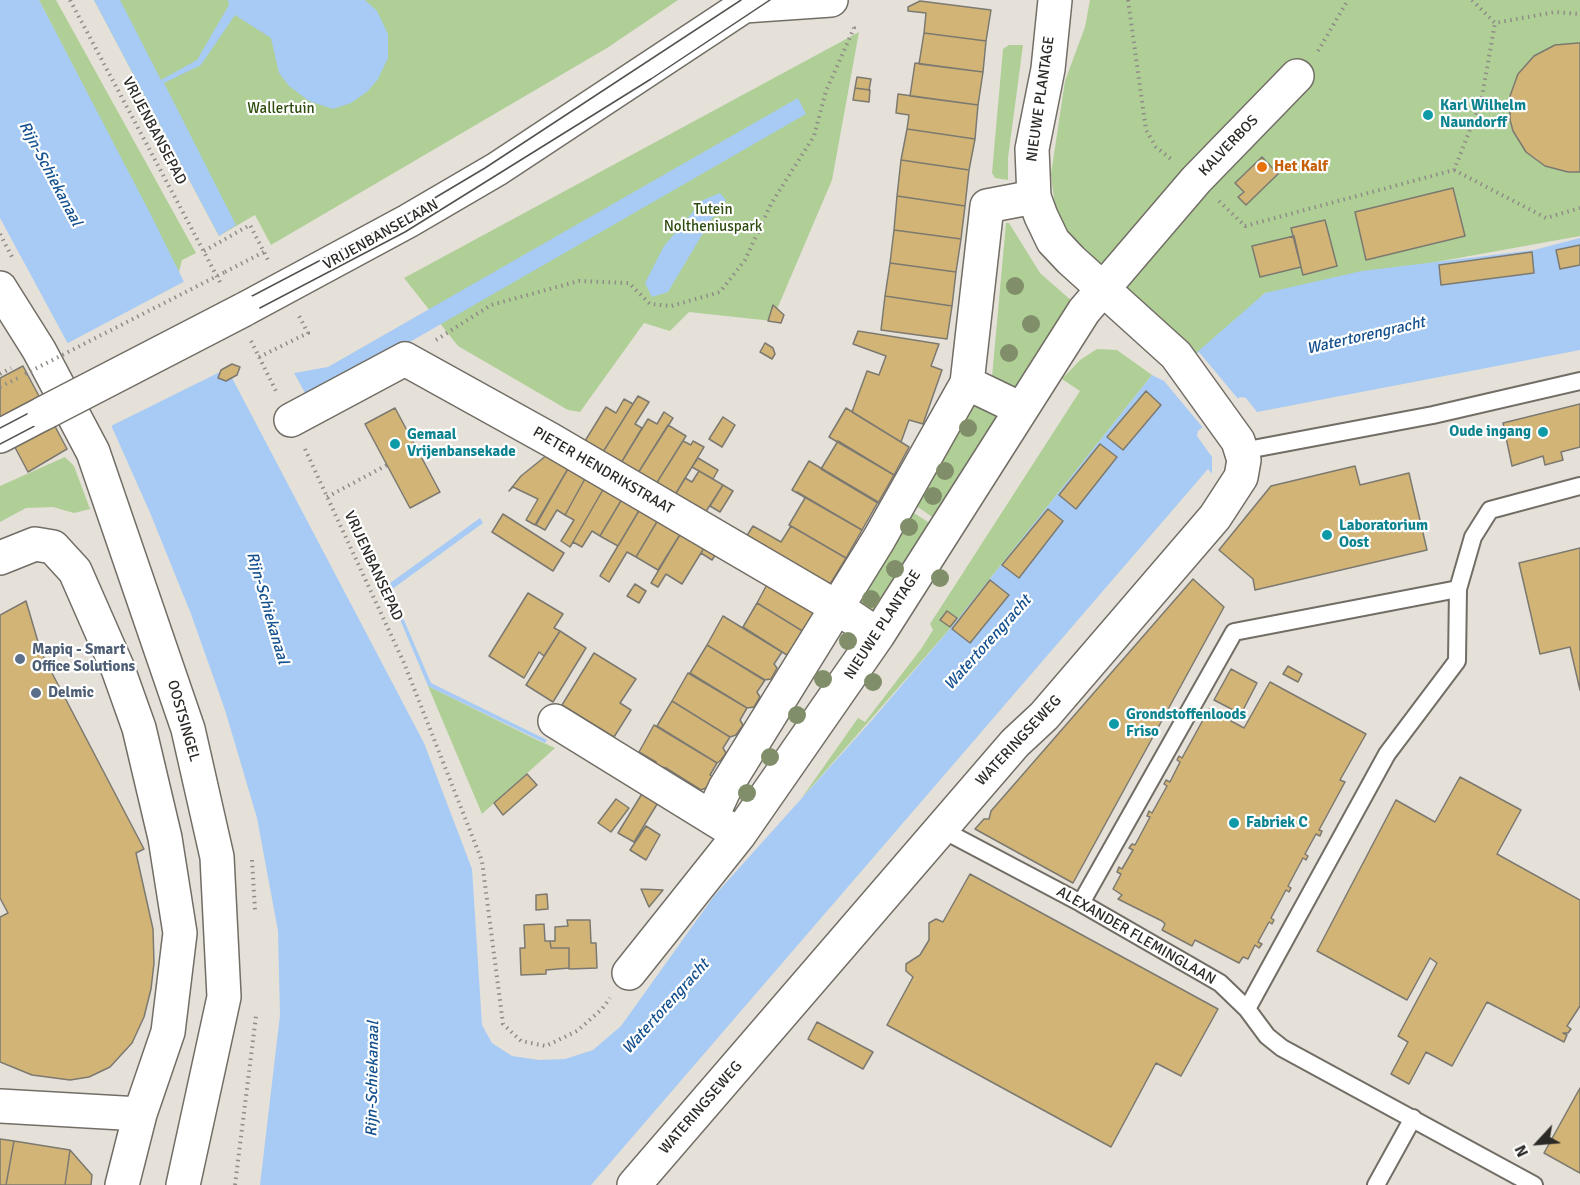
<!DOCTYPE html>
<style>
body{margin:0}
#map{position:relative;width:1580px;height:1185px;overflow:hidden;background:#e5e0d8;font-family:Signika,sans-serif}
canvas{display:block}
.north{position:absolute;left:1508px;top:1113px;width:60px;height:60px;-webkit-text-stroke:4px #fff;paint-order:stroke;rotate:244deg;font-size:16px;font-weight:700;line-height:24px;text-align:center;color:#2c2a27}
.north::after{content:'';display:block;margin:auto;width:21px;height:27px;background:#2c2a27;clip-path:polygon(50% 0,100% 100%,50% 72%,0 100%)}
</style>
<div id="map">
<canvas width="1580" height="1185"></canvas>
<div class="north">N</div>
</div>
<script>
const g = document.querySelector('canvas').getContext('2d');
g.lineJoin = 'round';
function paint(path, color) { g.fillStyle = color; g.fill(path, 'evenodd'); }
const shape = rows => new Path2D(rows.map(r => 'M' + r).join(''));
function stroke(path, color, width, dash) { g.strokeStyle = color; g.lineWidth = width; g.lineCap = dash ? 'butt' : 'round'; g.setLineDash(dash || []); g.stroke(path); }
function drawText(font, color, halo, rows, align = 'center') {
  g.font = font + ' Signika,sans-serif'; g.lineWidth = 4.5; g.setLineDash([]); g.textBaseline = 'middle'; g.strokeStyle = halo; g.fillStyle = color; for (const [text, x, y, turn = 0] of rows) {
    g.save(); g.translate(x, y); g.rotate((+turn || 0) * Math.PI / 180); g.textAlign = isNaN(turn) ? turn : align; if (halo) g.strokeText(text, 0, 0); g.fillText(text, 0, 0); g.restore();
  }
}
paint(shape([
 [39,0,56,0,196,253,182,260,179,272],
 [94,0,678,0,607,48,271,245,255,215,219,236],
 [1090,0,1580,0,1580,236,1265,293,1197,358,1068,232,1055,207,1051,174,1065,81,1085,27],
 [859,32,832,180,772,321,689,312,670,331,644,323,580,412,568,410,458,346,404,278],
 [1009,45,1023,45,1008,158,1008,180,995,178,992,173,1003,49],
 [1006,223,1009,223,1040,273,1073,302,1019,391,992,377],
 [1097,349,1117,350,1152,375,954,624,801,799,858,718,865,722,921,649,933,630,930,624,1080,391,1062,379,1080,360],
 [973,403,996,415,998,421,938,521,915,505],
 [65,457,74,466,90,509,74,513,53,507,26,508,0,522,0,486],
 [911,511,934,526,875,611,871,610,859,602],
 [428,686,537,740,555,748,482,814]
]), '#afcf97');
paint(shape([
 [0,0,39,0,151,215,221,357,424,743,472,869,482,1025,492,1043,512,1056,539,1060,565,1059,593,1050,621,1026,714,896,872,720,954,624,1152,375,1164,381,1265,293,1362,271,1534,250,1580,238,1580,350,1257,412,1246,398,1240,397,1198,431,1197,436,1212,457,1212,474,1208,469,591,1185,260,1185,280,1015,278,931,257,818,225,710,191,614,151,515,107,416,0,218],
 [94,0,120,0,161,80,197,60,229,5,228,0,365,0,377,11,388,34,388,58,378,79,368,91,351,103,333,109,309,101,289,86,279,73,271,38,235,15,201,65,164,83,236,225,219,236],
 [798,98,806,114,309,400,294,373,328,367],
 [720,193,726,200,722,212,712,218,668,292,652,297,645,283,664,246,703,200],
 [480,518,483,523,391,590,431,683,547,740,545,743,428,686,386,586]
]), '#a7cbf4');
paint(shape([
 [187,280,230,367,109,427,66,344],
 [1199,352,1239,400,1204,429,1164,381]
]), '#e5e0d8');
const building = shape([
 [920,1,991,10,986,41,924,33,926,13,908,11,908,7,920,1],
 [924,33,986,41,983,72,919,64,924,33],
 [1578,43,1580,43,1580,172,1568,172,1545,166,1526,152,1513,131,1510,120,1510,96,1518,74,1534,56,1555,45,1578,43],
 [915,63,983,72,978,105,910,96,915,63],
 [857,77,871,79,869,90,855,88,857,77],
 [855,88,870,90,869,102,853,100,855,88],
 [898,94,978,105,975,139,907,129,909,115,896,113,898,94],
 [907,129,975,139,969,170,901,160,907,129],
 [1262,157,1278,174,1246,205,1238,197,1244,192,1235,183,1262,157],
 [901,160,969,170,965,206,897,196,901,160],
 [1453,188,1465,236,1366,260,1355,212,1453,188],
 [897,196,965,206,961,239,894,230,897,196],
 [1325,220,1337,266,1303,275,1291,228,1325,220],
 [894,230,961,239,956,272,890,263,894,230],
 [1294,236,1301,267,1260,277,1252,246,1294,236],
 [1580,245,1580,265,1560,269,1556,250,1580,245],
 [1532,252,1534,273,1441,285,1439,265,1532,252],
 [890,263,956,272,952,306,885,296,890,263],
 [885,296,952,306,947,339,881,330,885,296],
 [773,305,784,315,781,323,768,321,773,305],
 [858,331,939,344,931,366,942,370,923,424,909,420,901,442,852,412,867,371,879,375,886,356,853,344,858,331],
 [765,343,773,348,775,354,772,359,760,352,765,343],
 [232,364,240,367,237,375,226,381,218,378,221,370,232,364],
 [23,366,67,449,28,472,0,419,0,378,23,366],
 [1146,391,1161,405,1123,450,1107,437,1146,391],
 [638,396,649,402,635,424,642,428,621,463,603,452,638,396],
 [624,399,633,404,603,452,585,441,606,407,616,413,624,399],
 [1580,404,1580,447,1561,452,1563,460,1545,465,1543,456,1512,466,1503,423,1580,404],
 [395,408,440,492,410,508,365,424,395,408],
 [846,408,909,447,894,475,829,437,846,408],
 [664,412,673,418,638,473,621,463,648,419,657,424,664,412],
 [723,417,735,425,722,447,709,439,723,417],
 [668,425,686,436,656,484,638,473,668,425],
 [683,441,691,445,693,441,704,447,675,495,656,484,683,441],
 [838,441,894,475,878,503,821,469,838,441],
 [1100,444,1117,457,1076,509,1059,495,1100,444],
 [547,455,569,467,535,525,526,520,538,499,513,487,509,491,521,476,547,455],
 [698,458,718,470,713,479,692,467,698,458],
 [809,461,878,502,862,530,792,490,809,461],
 [1355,466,1360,485,1409,473,1427,550,1255,590,1253,579,1219,550,1271,486,1355,466],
 [569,467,586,477,565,515,557,510,545,530,536,525,569,467],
 [699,471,723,485,705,513,675,495,685,478,692,482,699,471],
 [586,477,604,488,570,547,561,541,574,520,565,515,586,477],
 [723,485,733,491,720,512,710,506,723,485],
 [604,488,622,499,600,536,592,531,582,547,573,542,570,547,604,488],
 [797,492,862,530,846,558,789,525,805,498,797,492],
 [622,499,640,509,618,546,600,536,622,499],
 [640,509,658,520,636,557,627,552,609,582,600,576,640,509],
 [1048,509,1063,521,1019,578,1002,565,1048,509],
 [503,514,564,553,553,571,492,532,503,514],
 [658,520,681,533,658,570,636,557,658,520],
 [753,526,781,542,791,526,846,558,826,591,743,542,753,526],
 [681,533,704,548,682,584,666,574,658,587,651,583,681,533],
 [704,548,719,549,712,560,701,553,704,548],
 [1580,548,1580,690,1570,647,1540,654,1519,563,1580,548],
 [770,579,818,608,804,632,757,603,770,579],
 [1193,579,1224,607,1073,883,975,829,984,819,989,819,991,811,1193,579],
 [990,580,1009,595,970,643,952,629,990,580],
 [635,584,646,591,639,603,627,596,635,584],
 [528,593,563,614,554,628,560,631,544,656,539,652,524,678,489,656,528,593],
 [26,601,41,652,144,849,136,853,153,929,154,963,151,989,144,1017,132,1043,110,1067,89,1077,70,1080,32,1075,0,1062,0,917,8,913,0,898,0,615,26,601],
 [757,603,804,632,790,657,743,627,757,603],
 [947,611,957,618,950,627,940,620,947,611],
 [723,616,782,652,774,664,777,668,771,679,764,680,707,645,723,616],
 [560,631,586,648,553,702,526,685,560,631],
 [707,645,765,680,757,692,760,697,754,707,747,708,690,673,707,645],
 [594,653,636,679,620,703,631,710,614,737,562,705,594,653],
 [1288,666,1302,674,1298,682,1283,674,1288,666],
 [1231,669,1257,683,1241,714,1214,700,1231,669],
 [688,673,747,708,740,720,743,725,736,735,730,737,672,701,688,673],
 [1270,682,1366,734,1340,780,1345,782,1319,830,1322,831,1320,836,1316,834,1305,854,1308,856,1306,860,1303,858,1288,886,1291,888,1289,892,1286,890,1271,918,1274,920,1272,924,1269,922,1258,942,1262,944,1259,948,1255,945,1248,959,1243,957,1239,963,1195,940,1192,946,1162,930,1165,924,1162,921,1118,899,1122,895,1113,889,1121,874,1117,872,1119,867,1122,869,1133,850,1129,848,1132,844,1135,845,1150,817,1147,816,1149,811,1152,813,1167,786,1164,784,1166,780,1170,782,1180,762,1177,760,1179,756,1182,758,1209,709,1244,728,1270,682],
 [672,701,730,737,723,748,726,753,721,760,717,763,657,726,672,701],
 [654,725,717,763,710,775,713,777,708,787,701,790,666,768,657,766,656,762,639,752,654,725],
 [527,774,537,785,503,815,494,803,527,774],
 [1460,777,1521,810,1497,854,1580,900,1580,1006,1567,1026,1571,1029,1568,1033,1563,1033,1567,1035,1564,1042,1487,1002,1452,1066,1426,1052,1409,1084,1391,1074,1408,1042,1398,1036,1437,963,1430,958,1407,1000,1317,951,1396,800,1435,822,1460,777],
 [643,792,659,801,634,842,618,833,643,792],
 [616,799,629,808,611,832,598,823,616,799],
 [646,826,660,835,646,860,630,850,646,826],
 [970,874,1218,1009,1181,1076,1156,1063,1111,1147,887,1025,913,977,906,971,906,964,920,955,929,940,929,923,936,919,943,922,970,874],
 [641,889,663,890,649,907,641,889],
 [547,894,548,909,536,910,536,895,547,894],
 [567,920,590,920,591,943,596,943,597,968,569,969,569,948,551,948,550,941,555,941,555,927,568,926,567,920],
 [544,924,545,941,550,941,551,948,569,948,569,968,546,970,546,974,521,975,520,948,525,948,524,925,544,924],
 [817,1022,873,1052,863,1069,808,1039,817,1022],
 [1580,1088,1580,1173,1544,1153,1580,1088],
 [0,1139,14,1141,6,1185,0,1185,0,1139],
 [14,1141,70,1150,65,1185,6,1185,14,1141],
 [70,1150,92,1175,91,1185,65,1185,70,1150]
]);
paint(building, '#d2b576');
stroke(building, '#7c7971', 1.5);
const lane = shape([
 [1242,451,1433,415,1580,381],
 [941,829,1081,903,1220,983,1247,1009,1267,1036,1282,1048,1534,1185],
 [1081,903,1234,632,1458,589],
 [1247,1009,1387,754,1457,661,1458,589,1473,537,1490,510,1580,486],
 [1376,1185,1413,1118]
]);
const street = shape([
 [0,288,39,350,93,452,188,729,217,857,224,997,183,1185],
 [967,383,987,206,1034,197],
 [291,420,405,359,551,440,838,608,878,635],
 [0,558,35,544,53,547,75,571,118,669,139,728,165,838,180,933,168,1032,140,1114,122,1185],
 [555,721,730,829],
 [712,816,725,788,879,539,967,383,1021,409],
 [629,973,739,835,878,635,1084,311,1196,180,1297,76],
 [0,1106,140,1114]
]);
const secondary = shape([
 [744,6,831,0],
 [243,310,408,221,497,169,753,0],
 [0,436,44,413],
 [634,1185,1015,743,1044,716,1215,517,1241,477,1244,460,1238,441,1176,355,1071,260,1053,241,1041,216,1034,197,1032,149,1048,69,1055,0]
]);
stroke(lane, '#726e66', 20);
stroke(street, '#726e66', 36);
stroke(secondary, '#726e66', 36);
stroke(shape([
 [70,0,221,284],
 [1128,0,1146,130,1156,147,1171,159],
 [1472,0,1495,23,1555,12,1580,14],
 [1318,51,1348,0],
 [1454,170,1546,218,1580,208],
 [1219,201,1245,226,1454,170,1481,102,1495,23],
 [0,234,12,257],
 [204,251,250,225,268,260],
 [225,272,264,252],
 [436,340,491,305,579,281,629,283,650,304,671,306,720,292,745,260,771,204,814,136,826,91,854,28,851,24],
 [251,341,276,391],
 [259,357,308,333,299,316],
 [0,374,11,368],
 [0,387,18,378],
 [305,449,404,663,482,861,503,1024,521,1041,546,1046,577,1031,602,1009,610,998],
 [327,497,387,465],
 [252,860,255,910],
 [235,1185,256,1016]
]), '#908c87', 4, [1.5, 4.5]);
stroke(lane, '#fff', 16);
stroke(street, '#fff', 33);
stroke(secondary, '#fff', 33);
stroke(shape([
 [0,428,401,218,485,168,741,0],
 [0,444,405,232,651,79,770,0]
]), '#54514d', 1.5);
const secondaryBridge = shape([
 [44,413,243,310]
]);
stroke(secondaryBridge, '#726e66', 36, []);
stroke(shape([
 [25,374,225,272]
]), '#908c87', 4, [1.5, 4.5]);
stroke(secondaryBridge, '#fff', 33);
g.fillStyle = '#808f69';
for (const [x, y] of [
 [1015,286],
 [1031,324],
 [1009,353],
 [968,428],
 [945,471],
 [933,496],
 [909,527],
 [895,569],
 [940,578],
 [871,599],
 [848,641],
 [823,679],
 [873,682],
 [797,715],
 [770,757],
 [747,793]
]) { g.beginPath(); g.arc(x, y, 9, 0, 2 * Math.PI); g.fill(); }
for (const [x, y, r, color] of [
 [1428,115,6,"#0f9aa8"],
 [1262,167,6,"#e8710a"],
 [1543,432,6,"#0f9aa8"],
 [395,444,6,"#0f9aa8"],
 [1327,535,6,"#0f9aa8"],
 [20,659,6,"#5c6f8a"],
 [36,693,6,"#5c6f8a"],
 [1114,724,6,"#0f9aa8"],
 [1234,823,6,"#0f9aa8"]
]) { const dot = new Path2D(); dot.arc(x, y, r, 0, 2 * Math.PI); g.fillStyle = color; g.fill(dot); stroke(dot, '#fff', 2); }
drawText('15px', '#2c2a27', '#fff', [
 ["NIEUWE PLANTAGE",1041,99,-82],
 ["VRIJENBANSEPAD",154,131,62],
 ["KALVERBOS",1229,146,-46],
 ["VRIJENBANSELAAN",381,235,-29],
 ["PIETER HENDRIKSTRAAT",603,471,30],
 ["VRIJENBANSEPAD",373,566,65],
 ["NIEUWE PLANTAGE",883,625,-57],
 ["OOSTSINGEL",183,721,74],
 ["WATERINGSEWEG",1019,741,-47],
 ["ALEXANDER FLEMINGLAAN",1136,936,30],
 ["WATERINGSEWEG",701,1108,-49]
]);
drawText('bold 15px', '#0d838f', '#fff', [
 ["Karl Wilhelm",1440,106],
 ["Naundorff",1440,123],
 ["Oude ingang",1531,432,"right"],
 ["Gemaal",407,435],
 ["Vrijenbansekade",407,452],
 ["Laboratorium",1339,526],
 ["Oost",1339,543],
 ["Grondstoffenloods",1126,715],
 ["Friso",1126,732],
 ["Fabriek C",1246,823]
], 'left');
drawText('15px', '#2e4c0e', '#fff', [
 ["Wallertuin",281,109],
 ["Tutein",713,210],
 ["Noltheniuspark",713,227]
]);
drawText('bold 15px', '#c56008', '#fff', [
 ["Het Kalf",1274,167]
], 'left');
drawText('bold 15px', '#4e5e75', '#fff', [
 ["Mapiq - Smart",32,650],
 ["Office Solutions",32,667],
 ["Delmic",48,693]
], 'left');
drawText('italic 16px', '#14508d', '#fff', [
 ["Rijn-Schiekanaal",50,174,62],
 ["Watertorengracht",1366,336,-13],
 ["Rijn-Schiekanaal",267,608,74],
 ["Watertorengracht",988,643,-48],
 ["Watertorengracht",666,1007,-48],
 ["Rijn-Schiekanaal",373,1079,-89]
]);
</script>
